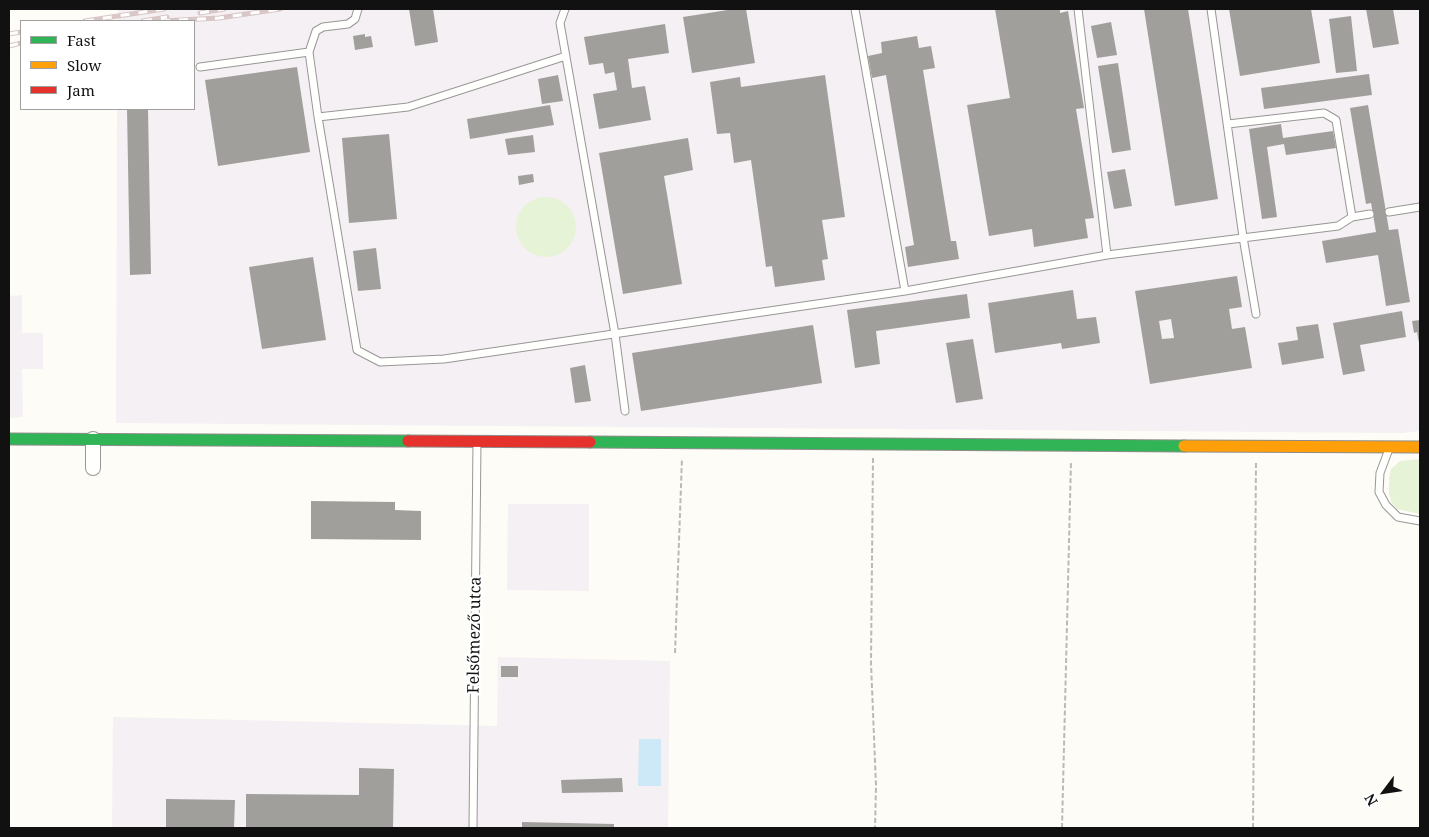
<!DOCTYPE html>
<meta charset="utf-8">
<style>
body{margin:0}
#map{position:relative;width:1429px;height:837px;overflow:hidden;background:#fdfcf7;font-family:"Noto Serif",serif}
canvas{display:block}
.frame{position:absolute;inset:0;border:10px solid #111;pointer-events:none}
.legend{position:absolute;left:20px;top:20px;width:175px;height:90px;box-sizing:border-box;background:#fff;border:1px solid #a0a0a0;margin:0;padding:6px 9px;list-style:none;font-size:15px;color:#111}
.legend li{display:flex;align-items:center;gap:10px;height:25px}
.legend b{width:25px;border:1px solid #a0a0a0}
.north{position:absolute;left:1359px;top:767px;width:50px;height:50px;-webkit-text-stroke:4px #fff;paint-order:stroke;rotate:239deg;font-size:14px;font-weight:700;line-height:20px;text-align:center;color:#111}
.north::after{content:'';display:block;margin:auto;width:18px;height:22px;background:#111;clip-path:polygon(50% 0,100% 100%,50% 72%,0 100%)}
</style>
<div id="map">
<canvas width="1429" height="837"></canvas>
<div class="frame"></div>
<ul class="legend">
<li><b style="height:6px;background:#30b455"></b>Fast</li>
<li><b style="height:6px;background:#ff9f0a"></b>Slow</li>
<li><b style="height:6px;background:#e5322d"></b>Jam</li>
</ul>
<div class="north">N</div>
</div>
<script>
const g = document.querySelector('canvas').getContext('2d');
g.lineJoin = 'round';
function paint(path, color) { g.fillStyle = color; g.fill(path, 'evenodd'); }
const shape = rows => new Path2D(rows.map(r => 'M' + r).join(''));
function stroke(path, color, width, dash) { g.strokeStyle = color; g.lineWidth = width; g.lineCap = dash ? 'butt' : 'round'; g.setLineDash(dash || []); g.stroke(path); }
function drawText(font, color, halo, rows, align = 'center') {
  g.font = font + ' "Noto Serif",serif'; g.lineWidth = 5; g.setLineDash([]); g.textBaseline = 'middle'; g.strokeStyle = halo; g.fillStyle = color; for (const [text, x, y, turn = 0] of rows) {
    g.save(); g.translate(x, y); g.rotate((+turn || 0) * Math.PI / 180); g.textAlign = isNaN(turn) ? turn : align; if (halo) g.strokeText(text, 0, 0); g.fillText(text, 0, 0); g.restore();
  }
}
paint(shape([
 [118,9,1420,9,1420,431,1402,433,116,423,117,109,194,109,194,21,118,21],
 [22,295,22,333,43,333,43,369,22,369,23,417,9,418,9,296],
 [508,504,589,504,589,591,507,590],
 [498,657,670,661,668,828,112,828,113,717,497,726]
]), '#f5f0f3');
paint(shape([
 '516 227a30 30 0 1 1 60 0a30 30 0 1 1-60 0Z',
 [1420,459,1420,514,1397,509,1392,503,1389,494,1389,479,1391,469,1400,461]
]), '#e7f3d7');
paint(shape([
 [639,739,661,739,661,786,638,786]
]), '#cde8f7');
paint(shape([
 [409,9,433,9,438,42,415,46],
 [734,9,746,9,755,63,692,73,683,17],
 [995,9,1060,9,1060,13,1068,11,1084,108,1076,109,1094,218,1085,219,1088,238,1034,247,1032,229,989,236,967,105,1010,98],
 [1144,9,1188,9,1218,199,1175,206],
 [1229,9,1311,9,1320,63,1240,76],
 [1366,9,1393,9,1399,44,1373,48],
 [1351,16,1357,71,1336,73,1329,19],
 [1111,22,1117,55,1097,58,1091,26],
 [665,24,669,53,628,59,632,88,645,86,651,120,599,129,593,94,617,90,614,72,605,74,603,63,589,65,584,37],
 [365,34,365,37,371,36,373,47,355,50,353,36],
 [917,36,919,48,931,46,935,68,923,70,951,241,956,241,959,259,908,267,905,247,914,245,886,75,872,78,868,56,882,53,881,42],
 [1118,63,1131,150,1112,153,1098,66],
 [297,67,310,152,218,166,205,80],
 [1369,74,1372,95,1264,109,1261,88],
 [558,75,563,101,542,104,538,79],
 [825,75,845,217,822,220,828,259,822,260,825,280,775,287,772,266,766,267,751,160,734,163,730,133,717,134,710,82,740,77,741,87],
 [550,105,554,125,470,139,467,119],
 [1368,105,1389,230,1398,229,1410,302,1386,306,1378,255,1326,263,1322,241,1376,232,1371,203,1366,204,1350,108],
 [127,109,148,109,151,274,130,275],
 [1281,124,1283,138,1333,131,1336,148,1286,155,1284,144,1267,147,1277,217,1262,219,1249,129],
 [389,134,397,219,349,223,342,138],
 [533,135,535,152,508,155,505,139],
 [688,138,693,170,664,176,682,284,623,294,599,153],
 [1125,169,1132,206,1114,209,1107,172],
 [533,174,534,182,519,185,518,176],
 [376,248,381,289,358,291,353,251],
 [313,257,326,340,262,349,249,267],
 [1237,276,1242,307,1229,309,1232,329,1245,327,1252,368,1150,384,1135,291],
 [1171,319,1174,338,1162,339,1159,321],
 [1073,290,1077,319,1096,317,1100,343,1062,349,1061,343,995,353,988,303],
 [967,294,970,318,876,331,880,364,855,368,847,310],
 [1402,311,1406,337,1360,345,1365,371,1343,375,1333,323],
 [1420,320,1420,343,1419,343,1417,332,1414,333,1412,321],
 [1318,324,1324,358,1282,365,1278,343,1298,340,1296,327],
 [813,325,822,383,641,411,632,353],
 [973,339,983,399,956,403,946,343],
 [585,365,591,401,575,403,570,368],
 [311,501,395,502,395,510,421,511,421,540,311,539],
 [501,666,518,666,518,677,501,677],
 [359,768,394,769,393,828,246,828,246,794,359,795],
 [622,778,623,792,562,793,561,780],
 [166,799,235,800,234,828,166,828],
 [522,822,614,824,614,828,522,828]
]), '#a19f9c');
const lane = shape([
 [358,9,355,19,348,24,323,27,316,31,309,52,318,117,357,350,380,362,444,359,905,291,1107,255,1338,226,1352,217,1336,120,1324,113,1228,124],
 [565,9,560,23,615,334,625,411],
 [855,9,905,291],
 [1078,9,1107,255],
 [1211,9,1243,237,1256,314],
 [200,67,309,52],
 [318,117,408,107,566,56],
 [1389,212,1420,207],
 [1352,217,1370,214],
 [1389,449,1380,473,1379,492,1386,505,1398,517,1420,521],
 [473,828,477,442]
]);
const street = shape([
 [93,439,93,468]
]);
const fast = shape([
 [9,439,408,441],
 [590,442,1184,446]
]);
const slow = shape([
 [1184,446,1420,447]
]);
const jam = shape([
 [408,441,590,442]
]);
stroke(lane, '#979795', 9);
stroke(street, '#979795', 16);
stroke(fast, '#8e8d8b', 13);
stroke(slow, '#8e8d8b', 13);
stroke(jam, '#8e8d8b', 13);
stroke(shape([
 [873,458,871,663,876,786,875,828],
 [675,653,682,458],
 [1062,828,1071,461],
 [1253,828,1256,461]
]), '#b9b9b8', 2, [5, 2.5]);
stroke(lane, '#fffffe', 7);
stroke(street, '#fffffe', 14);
stroke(fast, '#30b455', 11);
stroke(slow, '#ff9f0a', 11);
stroke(jam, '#e5322d', 11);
const rail = shape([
 [200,13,224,9],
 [85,21,164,9],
 [143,21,167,17],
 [161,21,219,18,280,9],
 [9,34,21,32],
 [9,46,21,43]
]);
stroke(rail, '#d9c6c7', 5);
stroke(rail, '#fff', 3, [9]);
drawText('16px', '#111', '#fff', [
 ["Felsőmező utca",475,635,-89]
]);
</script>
